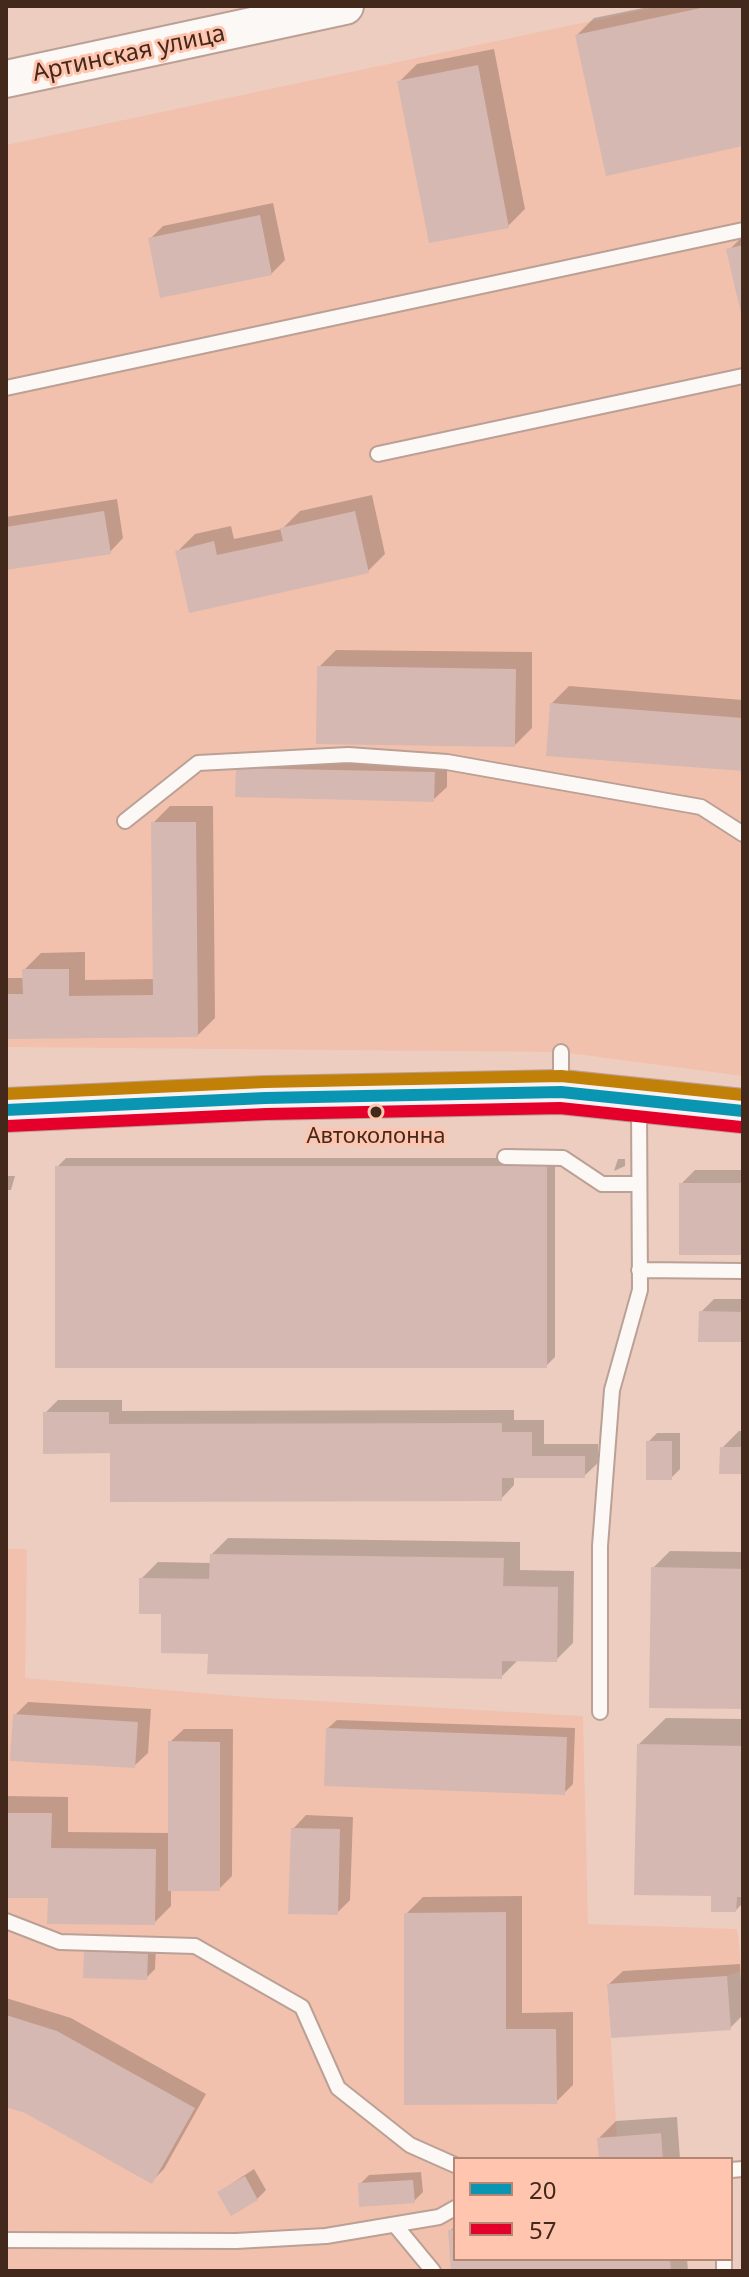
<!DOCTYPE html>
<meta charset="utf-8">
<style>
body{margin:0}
#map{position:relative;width:749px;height:2277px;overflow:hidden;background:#edcdc0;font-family:"Noto Sans",sans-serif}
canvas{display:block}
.frame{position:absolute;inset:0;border:8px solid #43281c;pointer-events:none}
.legend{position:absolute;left:453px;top:2157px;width:280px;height:104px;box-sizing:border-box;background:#ffc5ae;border:2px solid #b48674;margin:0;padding:10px 14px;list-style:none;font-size:24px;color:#43281c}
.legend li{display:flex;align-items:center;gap:16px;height:40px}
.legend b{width:40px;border:2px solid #b48674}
</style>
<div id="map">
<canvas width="749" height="2277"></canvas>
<div class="frame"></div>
<ul class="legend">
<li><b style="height:10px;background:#0a96b3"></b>20</li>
<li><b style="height:10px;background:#e4002b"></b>57</li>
</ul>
</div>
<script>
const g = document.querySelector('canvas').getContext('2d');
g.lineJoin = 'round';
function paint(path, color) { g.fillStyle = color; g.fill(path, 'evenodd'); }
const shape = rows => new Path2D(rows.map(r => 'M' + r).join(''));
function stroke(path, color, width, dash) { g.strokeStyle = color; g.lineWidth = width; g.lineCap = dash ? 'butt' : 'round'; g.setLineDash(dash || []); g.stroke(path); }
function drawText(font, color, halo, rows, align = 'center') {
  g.font = font + ' "Noto Sans",sans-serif'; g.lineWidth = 6; g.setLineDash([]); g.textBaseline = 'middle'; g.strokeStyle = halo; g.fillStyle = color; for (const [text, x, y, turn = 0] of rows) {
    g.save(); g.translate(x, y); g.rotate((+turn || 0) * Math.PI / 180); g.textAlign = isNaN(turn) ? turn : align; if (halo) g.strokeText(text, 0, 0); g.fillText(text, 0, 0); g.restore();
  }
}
paint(shape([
 [662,6,743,6,743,1076,561,1052,6,1047,6,145],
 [6,1549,27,1549,25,1678,248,1697,583,1716,588,1924,737,1929,742,1971,727,1976,607,1984,617,2136,661,2133,663,2159,455,2159,455,2259,671,2271,6,2271]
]), '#f2c1ad');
paint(shape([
 [653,6,743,6,743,144,577,35,594,18],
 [494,49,525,209,508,226,400,81,417,64],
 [273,203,285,260,271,274,150,239,163,226],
 [743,236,743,314,729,250],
 [372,495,385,554,368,571,178,551,195,534,231,526,234,539,282,529,300,511],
 [117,499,123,538,110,552,6,568,6,517],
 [336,650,532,652,532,728,515,745,319,667],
 [569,686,743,700,743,769,552,703],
 [251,755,447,760,447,787,433,800,238,769],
 [170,806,213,806,215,1018,198,1035,6,1037,6,978,24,978,24,970,41,953,85,952,85,980,155,979,153,823],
 [66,1158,555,1158,555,1357,546,1366,57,1167],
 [618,1159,625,1159,625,1166,614,1171],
 [695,1170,743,1170,743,1254,681,1184],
 [6,1176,15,1176,11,1190,6,1190],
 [714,1299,743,1299,743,1340,701,1312],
 [58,1400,122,1400,122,1411,514,1410,514,1420,544,1420,544,1444,598,1444,598,1463,584,1476,514,1476,514,1485,501,1499,112,1451,45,1413],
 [739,1431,743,1431,743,1472,722,1448],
 [657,1433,680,1433,680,1469,671,1478,648,1442],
 [228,1538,520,1542,520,1570,574,1571,573,1643,556,1660,518,1660,501,1677,210,1652,163,1612,141,1579,158,1562,211,1563,211,1555],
 [670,1551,743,1552,743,1707,653,1568],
 [28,1702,151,1709,148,1753,134,1766,15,1715],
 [666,1718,743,1719,743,1903,736,1910,713,1895,639,1744],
 [337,1720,575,1728,573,1784,564,1793,328,1728],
 [184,1729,233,1729,232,1876,219,1889,171,1889,171,1906,154,1923,50,1896,6,1896,6,1796,68,1797,68,1832,170,1833,170,1742],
 [306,1815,353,1817,350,1900,337,1913,293,1829],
 [522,1896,522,2013,573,2012,573,2085,556,2102,406,1914,423,1897],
 [95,1943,156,1946,155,1969,146,1978,86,1952],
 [740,1964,743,2015,730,2028,609,1984,623,1971],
 [6,1998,71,2018,206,2094,164,2169,151,2182,25,2112,6,2105],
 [677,2117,680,2159,601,2159,599,2138,616,2121],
 [254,2169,266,2190,257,2199,219,2192],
 [421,2172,423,2192,414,2201,360,2184,369,2175],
 [455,2226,455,2259,687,2259,688,2271,453,2271,450,2231]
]), '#0003');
paint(shape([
 [710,6,743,6,743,146,606,176,575,35],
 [478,65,509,228,429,243,397,81],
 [260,215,272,275,160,298,148,238],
 [743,245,743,318,742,318,726,249],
 [104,511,111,554,6,570,6,527],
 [355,511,369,573,189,613,175,551,214,541,217,555,283,541,280,528],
 [317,666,516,669,515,747,316,744],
 [550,703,743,718,743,771,546,756],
 [236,768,435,772,434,802,235,797],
 [151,822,196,822,198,1037,6,1039,6,994,23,994,22,969,69,969,69,996,153,995],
 [55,1166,547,1166,547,1368,55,1368],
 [679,1183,743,1183,743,1255,679,1255],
 [699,1311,743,1312,743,1342,698,1342],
 [43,1412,109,1412,109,1424,502,1423,502,1432,532,1432,532,1456,585,1456,585,1478,502,1478,502,1501,110,1502,110,1453,43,1454],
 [646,1441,672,1441,672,1480,646,1480],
 [720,1447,743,1447,743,1474,719,1474],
 [210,1554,504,1558,503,1586,558,1587,557,1662,502,1661,502,1679,207,1674,208,1654,161,1653,161,1614,139,1614,139,1578,209,1579],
 [651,1567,743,1569,743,1709,649,1708],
 [13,1714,138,1722,135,1768,10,1761],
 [326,1728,567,1737,565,1795,324,1786],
 [168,1741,220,1742,220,1891,168,1891],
 [637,1744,743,1746,743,1897,737,1897,736,1912,711,1912,711,1896,634,1895],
 [6,1813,52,1813,51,1848,156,1849,155,1925,47,1924,48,1898,6,1898],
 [291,1828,340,1829,338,1915,288,1914],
 [506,1912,506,2029,556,2029,557,2104,404,2105,404,1913],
 [84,1951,148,1954,147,1980,83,1978],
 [727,1976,731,2030,611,2038,607,1984],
 [6,2015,57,2031,195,2108,152,2184,25,2113,6,2107],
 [661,2133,663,2159,599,2159,597,2138],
 [245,2176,258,2200,231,2216,217,2192],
 [413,2180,415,2203,359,2207,358,2183],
 [448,2230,455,2230,455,2259,670,2259,671,2271,451,2271]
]), '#d5b8b1');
const service = shape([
 [6,388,743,230],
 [378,454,743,376],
 [125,821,198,763,348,755,447,762,701,807,743,834],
 [561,1052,561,1088],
 [505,1157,563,1158,602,1184,638,1184],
 [639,1270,743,1271],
 [600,1712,600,1546,612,1390,640,1290,639,1102],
 [6,1921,60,1942,195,1946,302,2007,338,2088,410,2145,455,2165],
 [731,2170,743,2169],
 [395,2225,433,2271],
 [6,2240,236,2241,326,2236,439,2217,455,2208],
 [724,2259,724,2271]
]);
const tertiary = shape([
 [6,79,345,6]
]);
const secondary = shape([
 [6,1110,265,1098,561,1092,743,1111]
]);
stroke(service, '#bba095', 18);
stroke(tertiary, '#bba095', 40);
stroke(secondary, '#bba095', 46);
stroke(service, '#fcf8f6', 14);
stroke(tertiary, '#fcf8f6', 36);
stroke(secondary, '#faf2f2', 42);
stroke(shape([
 [6,1110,265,1098,561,1092,743,1111]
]), '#0a96b3', 12);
stroke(shape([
 [7,1126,266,1114,560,1108,741,1127]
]), '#e4002b', 12);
stroke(shape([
 [6,1094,265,1082,561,1076,743,1095]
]), '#c18008', 12);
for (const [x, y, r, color] of [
 [376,1112,7,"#43281c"]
]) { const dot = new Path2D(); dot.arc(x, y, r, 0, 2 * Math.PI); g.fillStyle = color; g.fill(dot); stroke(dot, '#ffc5ae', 3); }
drawText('22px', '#43281c', '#ffc5ae', [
 ["Автоколонна",376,1137]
]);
drawText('24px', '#43281c', '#ffc5ae', [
 ["Артинская улица",129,54,-12]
]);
</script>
